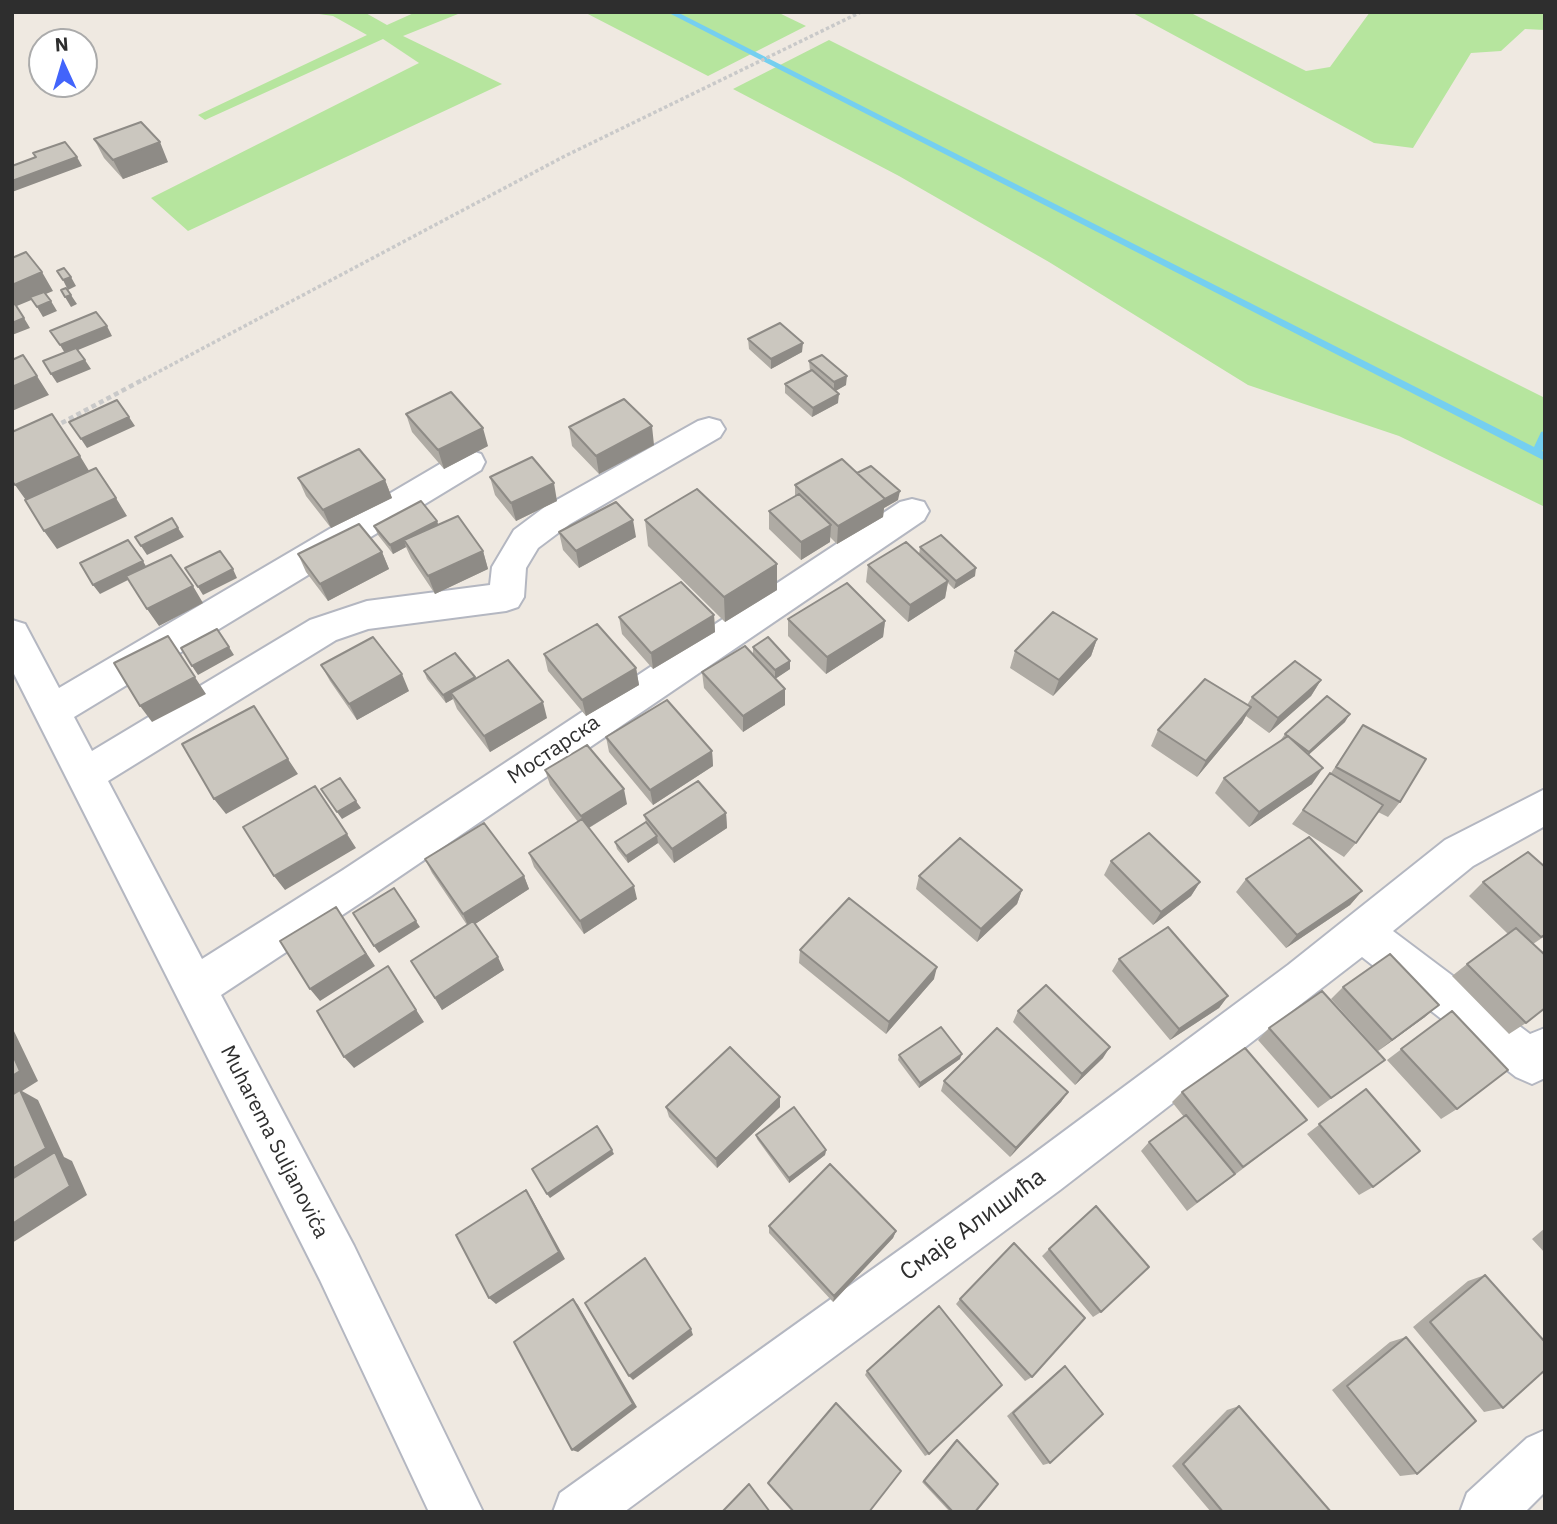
<!DOCTYPE html>
<meta charset="utf-8">
<style>
body{margin:0}
#map{position:relative;width:1557px;height:1524px;overflow:hidden;background:#efe9e1;font-family:"IBM Plex Sans",sans-serif}
canvas{display:block}
.frame{position:absolute;inset:0;border:14px solid #2e2e2e;pointer-events:none}
.north{position:absolute;left:28px;top:28px;width:70px;height:70px;box-sizing:border-box;background:#fff;border:2px solid #ababab;border-radius:50%;rotate:356deg;font-size:19px;font-weight:700;line-height:28px;text-align:center;color:#2e2e2e}
.north::after{content:'';display:block;margin:auto;width:24px;height:32px;background:#4264fb;clip-path:polygon(50% 0,100% 100%,50% 72%,0 100%)}
</style>
<div id="map">
<canvas width="1557" height="1524"></canvas>
<div class="frame"></div>
<div class="north">N</div>
</div>
<script>
const g = document.querySelector('canvas').getContext('2d');
g.lineJoin = 'round';
function paint(path, color) { g.fillStyle = color; g.fill(path, 'evenodd'); }
const shape = rows => new Path2D(rows.map(r => 'M' + r).join(''));
function stroke(path, color, width, dash) { g.strokeStyle = color; g.lineWidth = width; g.lineCap = dash ? 'butt' : 'round'; g.setLineDash(dash || []); g.stroke(path); }
function drawText(font, color, halo, rows, align = 'center') {
  g.font = font + ' "IBM Plex Sans",sans-serif'; g.lineWidth = 5; g.setLineDash([]); g.textBaseline = 'middle'; g.strokeStyle = halo; g.fillStyle = color; for (const [text, x, y, turn = 0] of rows) {
    g.save(); g.translate(x, y); g.rotate((+turn || 0) * Math.PI / 180); g.textAlign = isNaN(turn) ? turn : align; if (halo) g.strokeText(text, 0, 0); g.fillText(text, 0, 0); g.restore();
  }
}
paint(shape([
 [226,12,364,12,387,25,416,12,463,12,403,36,502,84,188,231,151,198,419,63,383,39,205,120,198,115,367,35,333,16,305,12],
 [584,12,777,12,806,26,708,76],
 [1131,12,1189,12,1306,71,1330,67,1370,12,1545,12,1545,30,1525,29,1501,51,1471,53,1413,148,1374,143],
 [829,40,1543,397,1545,394,1545,507,1399,436,1248,385,1049,262,899,176,733,89]
]), '#b6e59e');
paint(shape([
 [667,12,677,12,1534,447,1541,432,1545,431,1545,446,1542,451,1545,452,1545,461,667,12]
]), '#75cff0');
const minor = shape([
 [709,418,720,421,725,429,720,437,570,524,538,548,526,568,524,597,518,607,506,611,368,629,336,640,108,781,202,959,343,870,900,502,912,499,924,502,929,511,924,520,371,896,221,995,354,1246,483,1512,429,1512,320,1280,12,670,12,620,25,624,59,688,457,454,469,450,481,454,485,462,481,470,74,717,92,751,310,620,367,601,490,585,492,567,514,530,546,506,698,421,709,418],
 [1545,789,1545,826,1473,866,1393,931,1530,1034,1545,1028,1545,1078,1532,1084,1516,1077,1362,957,1060,1190,624,1512,553,1512,560,1493,1028,1158,1288,965,1445,840,1545,789],
 [1545,1430,1545,1492,1525,1512,1460,1512,1467,1493,1527,1438,1545,1430]
]);
stroke(minor, '#b4b7c1', 4);
stroke(shape([
 [143,380,563,157,861,12]
]), '#c9c9c9', 3.5, [3.5, 2.5]);
stroke(shape([
 [54,427,146,378]
]), '#c9c9c9', 4.5, [5, 3.5]);
paint(minor, '#fff');
paint(shape([
 [94,139,168,162,123,179,104,158],
 [748,339,802,352,771,369,749,349],
 [809,361,846,385,835,391,838,403,812,417,785,393,785,384,810,371],
 [406,414,488,446,444,469,412,432],
 [569,427,654,445,599,474,572,446],
 [857,473,898,500,884,508,883,517,837,544,830,537,830,542,801,560,769,529,769,511,795,497,795,485],
 [490,477,557,501,516,521,495,495],
 [298,478,385,480,392,498,331,528,306,496],
 [645,520,777,590,725,622,648,546],
 [437,521,438,525,483,551,488,569,435,594,411,558,406,547,393,554,378,535,374,526],
 [559,532,636,537,579,568,563,550],
 [920,547,975,576,954,589,948,583,945,598,908,622,866,582,868,565,919,555],
 [382,552,389,569,328,601,306,572,298,554],
 [714,615,715,632,653,669,622,634,619,617],
 [788,619,885,621,883,637,826,674,788,636],
 [1097,639,1091,656,1053,696,1010,668,1015,651],
 [753,647,790,661,790,669,775,679,785,705,743,732,704,688,702,672,753,655],
 [544,654,636,668,639,685,586,716,548,671],
 [321,665,409,691,357,720,330,681],
 [424,671,475,679,547,718,490,752,457,709,453,699,446,703,427,679],
 [1321,680,1311,696,1269,733,1246,716,1242,723,1197,777,1151,746,1158,730,1247,705,1252,697],
 [1345,722,1308,755,1312,784,1249,827,1215,793,1224,778,1280,741,1285,734],
 [1363,725,1400,802,1388,817,1378,812,1356,843,1344,857,1292,824,1331,773],
 [606,737,712,751,713,766,653,805,609,752],
 [545,770,627,804,589,828,637,899,584,934,534,867,529,853,578,822,550,785],
 [726,813,727,828,674,863,658,843,628,863,617,849,615,842,646,822,644,815],
 [425,859,524,876,529,889,475,924,504,970,442,1010,411,961,467,925,432,873],
 [1111,861,1200,882,1191,896,1153,925,1104,875],
 [919,876,1022,890,1017,904,977,942,916,889],
 [1246,879,1362,891,1350,905,1286,948,1236,892],
 [1483,882,1545,936,1533,944,1526,1023,1509,1034,1452,976,1467,964,1508,934,1469,896],
 [800,950,934,979,886,1034,799,963],
 [1119,959,1228,996,1219,1008,1170,1040,1112,971],
 [1343,987,1425,1017,1378,1051,1331,999],
 [1018,1011,1103,1058,1075,1085,1013,1022],
 [1452,1011,1457,1109,1441,1119,1387,1060],
 [1269,1028,1371,1070,1318,1108,1258,1040],
 [899,1055,960,1059,919,1088,898,1060],
 [944,1081,1068,1092,1061,1102,1010,1157,941,1091],
 [1366,1089,1373,1187,1359,1195,1307,1134],
 [1182,1092,1294,1130,1187,1211,1141,1151,1149,1142,1184,1117,1172,1102],
 [780,1097,780,1107,717,1168,669,1117,666,1107],
 [756,1135,826,1150,825,1155,789,1183,757,1139],
 [769,1226,896,1231,893,1238,833,1302,769,1233],
 [1545,1228,1545,1253,1532,1239],
 [1049,1249,1101,1312,1093,1317,1042,1256],
 [1485,1275,1503,1408,1484,1412,1413,1327,1468,1281],
 [960,1299,1032,1377,1025,1381,956,1304],
 [1406,1337,1417,1474,1400,1476,1332,1390,1390,1342],
 [1065,1366,1050,1463,1043,1465,1007,1416,1058,1371],
 [867,1371,929,1454,925,1456,865,1375],
 [1239,1406,1331,1512,1211,1512,1172,1466,1227,1410],
 [957,1440,975,1512,950,1512,922,1482,954,1442]
]), '#afaba4');
paint(shape([
 [160,142,168,162,123,179,113,160],
 [77,157,82,166,12,192,12,181],
 [42,272,53,291,12,308,12,285],
 [71,277,76,286,68,290,63,280],
 [71,295,77,304,71,307,65,297],
 [51,301,57,311,43,317,37,307],
 [24,318,30,328,12,335,12,323],
 [107,326,112,336,66,355,60,345],
 [803,343,802,352,771,369,771,359],
 [85,360,91,369,57,383,51,374],
 [37,376,49,395,12,411,12,387],
 [847,376,846,385,834,392,834,382],
 [839,394,838,403,812,417,813,408],
 [129,417,135,426,87,448,81,439],
 [652,426,654,445,599,474,596,456],
 [483,428,488,446,444,469,438,450],
 [80,456,91,474,28,503,15,485],
 [385,480,392,498,331,528,323,510],
 [554,483,557,501,516,521,511,503],
 [900,491,898,500,884,508,883,517,837,544,838,526],
 [116,498,127,516,57,549,44,531],
 [633,520,636,537,579,568,576,551],
 [437,521,440,530,404,540,406,547,393,554,390,545],
 [831,525,830,542,801,560,801,542],
 [178,528,184,537,147,555,141,546],
 [483,551,488,569,435,594,428,576],
 [382,552,389,569,328,601,320,584],
 [143,561,148,570,100,594,93,585],
 [777,564,777,590,725,622,724,597],
 [976,568,975,576,954,589,956,581],
 [233,569,237,578,203,595,198,587],
 [948,581,945,598,908,622,910,605],
 [193,586,203,603,159,626,147,609],
 [714,615,715,632,653,669,651,653],
 [885,621,883,637,826,674,827,657],
 [168,636,206,694,152,722,140,706],
 [1097,639,1091,656,1053,696,1059,680],
 [229,647,234,655,198,675,192,666],
 [790,661,790,669,775,679,775,670],
 [636,668,639,685,586,716,582,700],
 [402,674,409,691,357,720,349,704],
 [475,677,477,686,451,693,453,699,446,703,443,695],
 [1321,680,1311,696,1269,733,1278,718],
 [785,689,785,705,743,732,743,716],
 [543,702,547,718,490,752,484,736],
 [1251,707,1242,723,1197,777,1206,761],
 [1350,714,1345,722,1303,760,1309,752],
 [712,751,713,766,653,805,650,790],
 [288,759,298,774,226,814,214,799],
 [1323,768,1312,784,1249,827,1259,812],
 [624,789,627,804,585,830,581,816],
 [356,801,361,808,342,819,337,812],
 [726,813,727,828,674,863,672,849],
 [347,834,356,848,285,890,274,876],
 [657,836,658,843,628,863,626,856],
 [524,876,529,889,469,928,463,914],
 [1200,882,1191,896,1153,925,1161,912],
 [634,886,637,899,584,934,580,921],
 [1022,890,1017,904,977,942,981,929],
 [1362,891,1350,905,1286,948,1297,935],
 [336,907,375,966,320,1001,310,989],
 [416,921,420,927,379,953,374,946],
 [498,957,504,970,442,1010,435,998],
 [388,966,424,1022,354,1068,344,1057],
 [937,967,934,979,886,1034,889,1022],
 [1228,996,1219,1008,1170,1040,1179,1029],
 [1439,1005,1425,1017,1378,1051,1392,1040],
 [12,1027,38,1081,22,1091,38,1100,64,1157,72,1161,87,1195,12,1243],
 [1110,1047,1103,1058,1075,1085,1082,1074],
 [962,1054,960,1059,919,1088,920,1083],
 [1068,1092,1061,1102,1010,1157,1016,1148],
 [780,1097,780,1107,717,1168,716,1159],
 [612,1150,614,1154,550,1198,547,1194],
 [826,1150,825,1155,789,1183,789,1178],
 [526,1190,532,1199,565,1259,496,1304,489,1298],
 [896,1231,893,1238,833,1302,834,1296],
 [573,1299,578,1305,637,1407,578,1452,572,1450],
 [691,1329,693,1335,633,1380,629,1376]
]), '#8e8b86');
const building = shape([
 [141,122,160,142,113,160,94,139,141,122],
 [65,142,77,157,12,181,12,166,36,157,33,153,65,142],
 [26,252,42,272,12,285,12,258,26,252],
 [64,268,71,277,63,280,57,271,64,268],
 [66,288,71,295,65,297,61,290,66,288],
 [44,292,51,301,37,307,30,297,44,292],
 [15,304,24,318,12,323,12,305,15,304],
 [96,312,107,326,60,345,50,331,96,312],
 [780,323,803,343,771,359,748,339,780,323],
 [76,348,85,360,51,374,43,361,76,348],
 [23,355,37,376,12,387,12,360,23,355],
 [822,355,847,376,834,382,809,361,822,355],
 [812,370,839,394,813,408,785,384,812,370],
 [451,392,483,428,438,450,406,414,451,392],
 [624,399,652,426,596,456,569,427,624,399],
 [117,400,129,417,81,439,69,422,117,400],
 [52,414,80,456,15,485,12,481,12,432,52,414],
 [359,449,385,480,323,510,298,478,359,449],
 [532,457,554,483,511,503,490,477,532,457],
 [842,459,885,499,838,526,795,485,842,459],
 [871,466,900,491,885,499,857,473,871,466],
 [96,468,116,498,44,531,25,500,96,468],
 [697,489,777,564,724,597,645,520,697,489],
 [799,494,831,525,801,542,769,511,799,494],
 [421,501,437,521,390,545,374,526,421,501],
 [616,502,633,520,576,551,559,532,616,502],
 [458,516,483,551,428,576,404,540,458,516],
 [172,518,178,528,141,546,135,537,172,518],
 [359,524,382,552,320,584,298,554,359,524],
 [941,535,976,568,956,581,920,547,941,535],
 [128,540,143,561,93,585,80,563,128,540],
 [906,542,948,581,910,605,868,565,906,542],
 [220,551,233,569,198,587,185,568,220,551],
 [171,555,193,586,147,609,126,576,171,555],
 [681,582,714,615,651,653,619,617,681,582],
 [847,583,885,621,827,657,788,619,847,583],
 [1053,612,1097,639,1059,680,1015,651,1053,612],
 [597,624,636,668,582,700,544,654,597,624],
 [217,629,229,647,192,666,181,648,217,629],
 [168,636,195,677,140,706,114,663,168,636],
 [373,637,402,674,349,704,321,665,373,637],
 [768,637,790,661,775,670,753,647,768,637],
 [745,646,785,689,743,716,702,672,745,646],
 [455,653,475,677,443,695,424,671,455,653],
 [508,660,543,702,484,736,451,693,508,660],
 [1295,661,1321,680,1278,718,1252,697,1295,661],
 [1205,679,1251,707,1206,761,1158,730,1205,679],
 [1327,696,1350,714,1309,752,1285,734,1327,696],
 [667,700,712,751,650,790,606,737,667,700],
 [254,706,288,759,214,799,182,744,254,706],
 [1363,725,1426,759,1400,802,1336,767,1363,725],
 [1288,736,1323,768,1259,812,1224,778,1288,736],
 [587,745,624,789,581,816,545,770,587,745],
 [1330,773,1383,805,1356,843,1303,810,1330,773],
 [340,778,356,801,337,812,321,789,340,778],
 [698,781,726,813,672,849,644,815,698,781],
 [315,786,347,834,274,876,243,827,315,786],
 [582,819,634,886,580,921,529,853,582,819],
 [646,822,657,836,626,856,615,842,646,822],
 [484,823,524,876,463,914,425,859,484,823],
 [1149,833,1200,882,1161,912,1111,861,1149,833],
 [1309,837,1362,891,1297,935,1246,879,1309,837],
 [960,838,1022,890,981,929,919,876,960,838],
 [1528,852,1545,867,1545,935,1541,937,1483,882,1528,852],
 [394,888,416,921,374,946,353,913,394,888],
 [849,898,937,967,889,1022,800,950,849,898],
 [336,907,366,954,310,989,280,941,336,907],
 [473,921,498,957,435,998,411,961,473,921],
 [1168,927,1228,996,1179,1029,1119,959,1168,927],
 [1516,928,1545,955,1545,1008,1526,1023,1467,964,1516,928],
 [1390,954,1439,1005,1392,1040,1343,987,1390,954],
 [388,966,416,1010,344,1057,317,1011,388,966],
 [1046,985,1110,1047,1082,1074,1018,1011,1046,985],
 [1322,991,1385,1060,1331,1098,1269,1028,1322,991],
 [1452,1011,1508,1070,1457,1109,1401,1049,1452,1011],
 [941,1027,962,1054,920,1083,899,1055,941,1027],
 [997,1028,1068,1092,1016,1148,944,1081,997,1028],
 [730,1047,780,1097,716,1159,666,1107,730,1047],
 [1245,1048,1307,1120,1243,1167,1182,1092,1245,1048],
 [12,1053,20,1071,12,1076,12,1053],
 [1366,1089,1420,1151,1373,1187,1319,1124,1366,1089],
 [20,1090,46,1148,12,1169,12,1095,20,1090],
 [794,1107,826,1150,789,1178,756,1135,794,1107],
 [1186,1115,1235,1174,1197,1202,1149,1142,1186,1115],
 [597,1126,612,1150,547,1194,532,1169,597,1126],
 [55,1152,70,1186,12,1224,12,1179,55,1152],
 [830,1164,896,1231,834,1296,769,1226,830,1164],
 [526,1190,559,1252,489,1298,456,1235,526,1190],
 [1096,1206,1149,1267,1101,1312,1049,1249,1096,1206],
 [1014,1243,1085,1318,1032,1377,960,1299,1014,1243],
 [645,1258,691,1329,629,1376,585,1303,645,1258],
 [1485,1275,1545,1342,1545,1370,1503,1408,1430,1322,1485,1275],
 [573,1299,633,1404,572,1450,514,1342,573,1299],
 [939,1306,1002,1385,929,1454,867,1371,939,1306],
 [1406,1337,1476,1421,1417,1474,1347,1386,1406,1337],
 [1065,1366,1103,1414,1050,1463,1013,1413,1065,1366],
 [836,1403,901,1471,869,1512,794,1512,768,1483,836,1403],
 [1239,1406,1331,1512,1223,1512,1183,1464,1239,1406],
 [957,1440,998,1484,975,1512,953,1512,924,1481,957,1440],
 [749,1484,770,1512,722,1512,749,1484]
]);
paint(building, '#cbc7bf');
stroke(building, '#8e8b86', 2);
drawText('21px', '#2e2e2e', '#fff', [
 ["Мостарска",554,750,-34],
 ["Muharema Suljanovića",274,1142,63]
]);
drawText('24px', '#2e2e2e', '#fff', [
 ["Смаје Алишића",973,1225,-36]
]);
</script>
